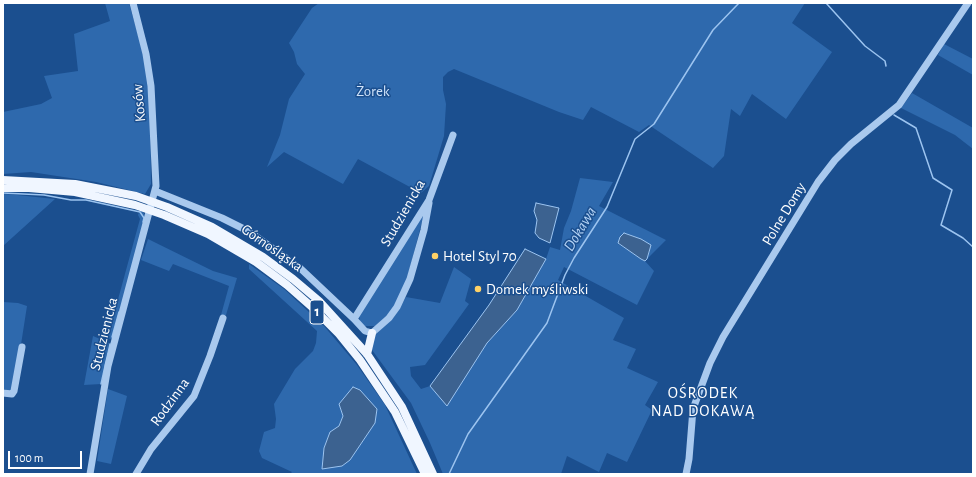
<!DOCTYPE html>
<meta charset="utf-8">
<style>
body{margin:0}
#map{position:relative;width:976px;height:477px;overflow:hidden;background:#1b4f8f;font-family:"Alegreya Sans",sans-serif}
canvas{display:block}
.frame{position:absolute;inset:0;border:4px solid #fff;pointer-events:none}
.scale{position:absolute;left:8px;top:451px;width:74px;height:18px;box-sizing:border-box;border:2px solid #fff;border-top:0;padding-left:5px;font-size:12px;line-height:14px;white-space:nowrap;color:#fff;-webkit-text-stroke:3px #1b4f8f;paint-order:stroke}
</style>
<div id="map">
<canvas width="976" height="477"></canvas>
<div class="frame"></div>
<div class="scale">100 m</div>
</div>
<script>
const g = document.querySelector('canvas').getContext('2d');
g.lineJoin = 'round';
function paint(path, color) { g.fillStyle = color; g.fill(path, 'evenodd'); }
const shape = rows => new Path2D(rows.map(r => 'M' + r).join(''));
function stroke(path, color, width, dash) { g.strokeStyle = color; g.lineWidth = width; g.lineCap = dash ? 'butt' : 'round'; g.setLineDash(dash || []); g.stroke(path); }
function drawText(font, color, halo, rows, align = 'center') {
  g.font = font + ' "Alegreya Sans",sans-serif'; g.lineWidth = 3; g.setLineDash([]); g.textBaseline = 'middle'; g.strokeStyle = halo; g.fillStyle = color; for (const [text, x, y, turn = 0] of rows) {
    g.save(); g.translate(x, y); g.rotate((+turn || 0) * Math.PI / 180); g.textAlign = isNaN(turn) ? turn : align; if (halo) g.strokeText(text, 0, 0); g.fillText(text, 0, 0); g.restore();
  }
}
paint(shape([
 [105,3,129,3,150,78,151,184,145,194,96,182,31,172,3,174,3,112,41,104,52,98,44,76,78,71,74,34,110,21],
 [319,3,805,3,792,23,832,52,786,119,752,94,740,116,731,109,724,156,713,168,649,125,639,132,591,107,583,120,559,112,454,69,448,72,443,77,443,90,446,104,444,136,429,186,421,193,358,159,343,184,284,152,267,167,280,135,289,99,305,74,297,64,294,52,289,43,312,8],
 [944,44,973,59,973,75,938,55],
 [912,93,973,128,973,149,955,135,901,108],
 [580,178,613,182,599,206,666,240,647,259,650,250,641,239,624,233,619,240,618,244,645,261,654,271,637,305,564,267,558,280,624,318,613,340,636,349,627,368,658,382,645,405,652,410,627,462,607,453,599,472,567,456,561,474,443,474,430,443,411,403,372,350,374,336,394,317,406,297,440,303,454,267,471,279,465,301,469,304,425,365,410,367,411,376,421,389,430,386,447,405,487,343,517,310,546,259,550,247,560,250,564,228,571,211],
 [3,194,17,195,55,199,3,246],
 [140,210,144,213,145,219,112,339,105,338,108,336,140,219,138,215],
 [425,210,406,283,391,312,375,326,365,326,360,323,359,315],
 [148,239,213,271,237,278,226,315,221,315,229,286,173,264,169,271,141,260],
 [249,264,284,289,324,326,357,365,385,405,417,474,290,474,292,472,262,458,259,451,264,432,275,428,276,419,274,404,295,369,313,351,316,343,317,331,249,269],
 [353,387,375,423,350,460,322,469,324,448,330,432,339,426,343,416,339,404],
 [3,302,18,303,27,306,15,383,12,391,3,389],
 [93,336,109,343,101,384,84,385],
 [108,389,127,396,111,464,97,461]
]), '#2e69ad');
const water = shape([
 [536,203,559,208,550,243,539,238,535,233,537,220,534,211,536,203],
 [624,233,641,239,651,245,647,259,645,261,641,259,618,243,620,237,624,233],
 [525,249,546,259,517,310,487,343,447,406,430,386,489,305,525,249],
 [353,387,360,390,377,409,375,423,350,460,342,466,322,469,324,448,330,432,339,426,343,416,339,404,353,387]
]);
paint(water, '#3c6290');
stroke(water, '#9cc4f0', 1);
stroke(shape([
 [826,3,865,46,885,61,886,66],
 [894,115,916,128,933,178,952,190,941,225,963,238,973,247],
 [3,193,44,195,71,200,86,200,140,212,144,218,143,222],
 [112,337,119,312],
 [101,384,110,344],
 [449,474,468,434,547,323,565,275,574,258,607,207,635,139,654,124,713,30,739,3]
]), '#9cc4f0', 1.5);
stroke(shape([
 [155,191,222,218,250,232,300,268,354,319,429,200,453,135],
 [354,319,365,331,372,333,389,318,397,307,410,279,424,230,429,203],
 [3,393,12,394,14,391,22,347],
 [90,474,108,366,156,186,151,86,146,54,133,3],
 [136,474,151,449,194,396,210,356,223,318],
 [686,474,689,459,693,409,710,363,723,337,818,182,835,160,851,144,899,105,968,3]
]), '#a9c9ee', 7);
stroke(shape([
 [3,180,75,184,136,196,167,207,212,227,263,257,293,279,319,301,367,354,402,407,433,474],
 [3,188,29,188,75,192,135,205,164,215,208,234,256,262,287,285,312,307,339,334,360,360,395,412,425,474],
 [367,354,372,333]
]), '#f0f6ff', 8);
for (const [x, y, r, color] of [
 [435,256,4,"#ffd166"],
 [478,289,4,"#ffd166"]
]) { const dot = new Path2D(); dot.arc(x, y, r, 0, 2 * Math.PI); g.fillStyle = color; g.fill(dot); stroke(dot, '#1b4f8f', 1.5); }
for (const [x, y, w] of [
 [317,312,14]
]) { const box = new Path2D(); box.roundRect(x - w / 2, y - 12, w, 24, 3); g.fillStyle = '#1b4f8f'; g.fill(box); stroke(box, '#fff', 1); }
drawText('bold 14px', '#fff', null, [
 ["1",317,312]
]);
drawText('15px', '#cfe3fa', '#1b4f8f', [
 ["Żorek",373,91]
]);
drawText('15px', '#fff', '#1b4f8f', [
 ["Kosów",139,103,-95],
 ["Studzienicka",403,213,-60],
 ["Polne Domy",784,214,-59],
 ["Górnośląska",272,248,35],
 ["Studzienicka",104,334,-76],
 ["Rodzinna",170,402,-54]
]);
drawText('15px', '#fff', '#1b4f8f', [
 ["Hotel Styl 70",443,256],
 ["Domek myśliwski",486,289]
], 'left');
drawText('italic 16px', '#b5d3f5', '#1b4f8f', [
 ["Dokawa",580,229,-59]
]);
g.letterSpacing = '1px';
drawText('16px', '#fff', '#1b4f8f', [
 ["OŚRODEK",703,393],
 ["NAD DOKAWĄ",703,411]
]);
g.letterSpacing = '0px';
</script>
